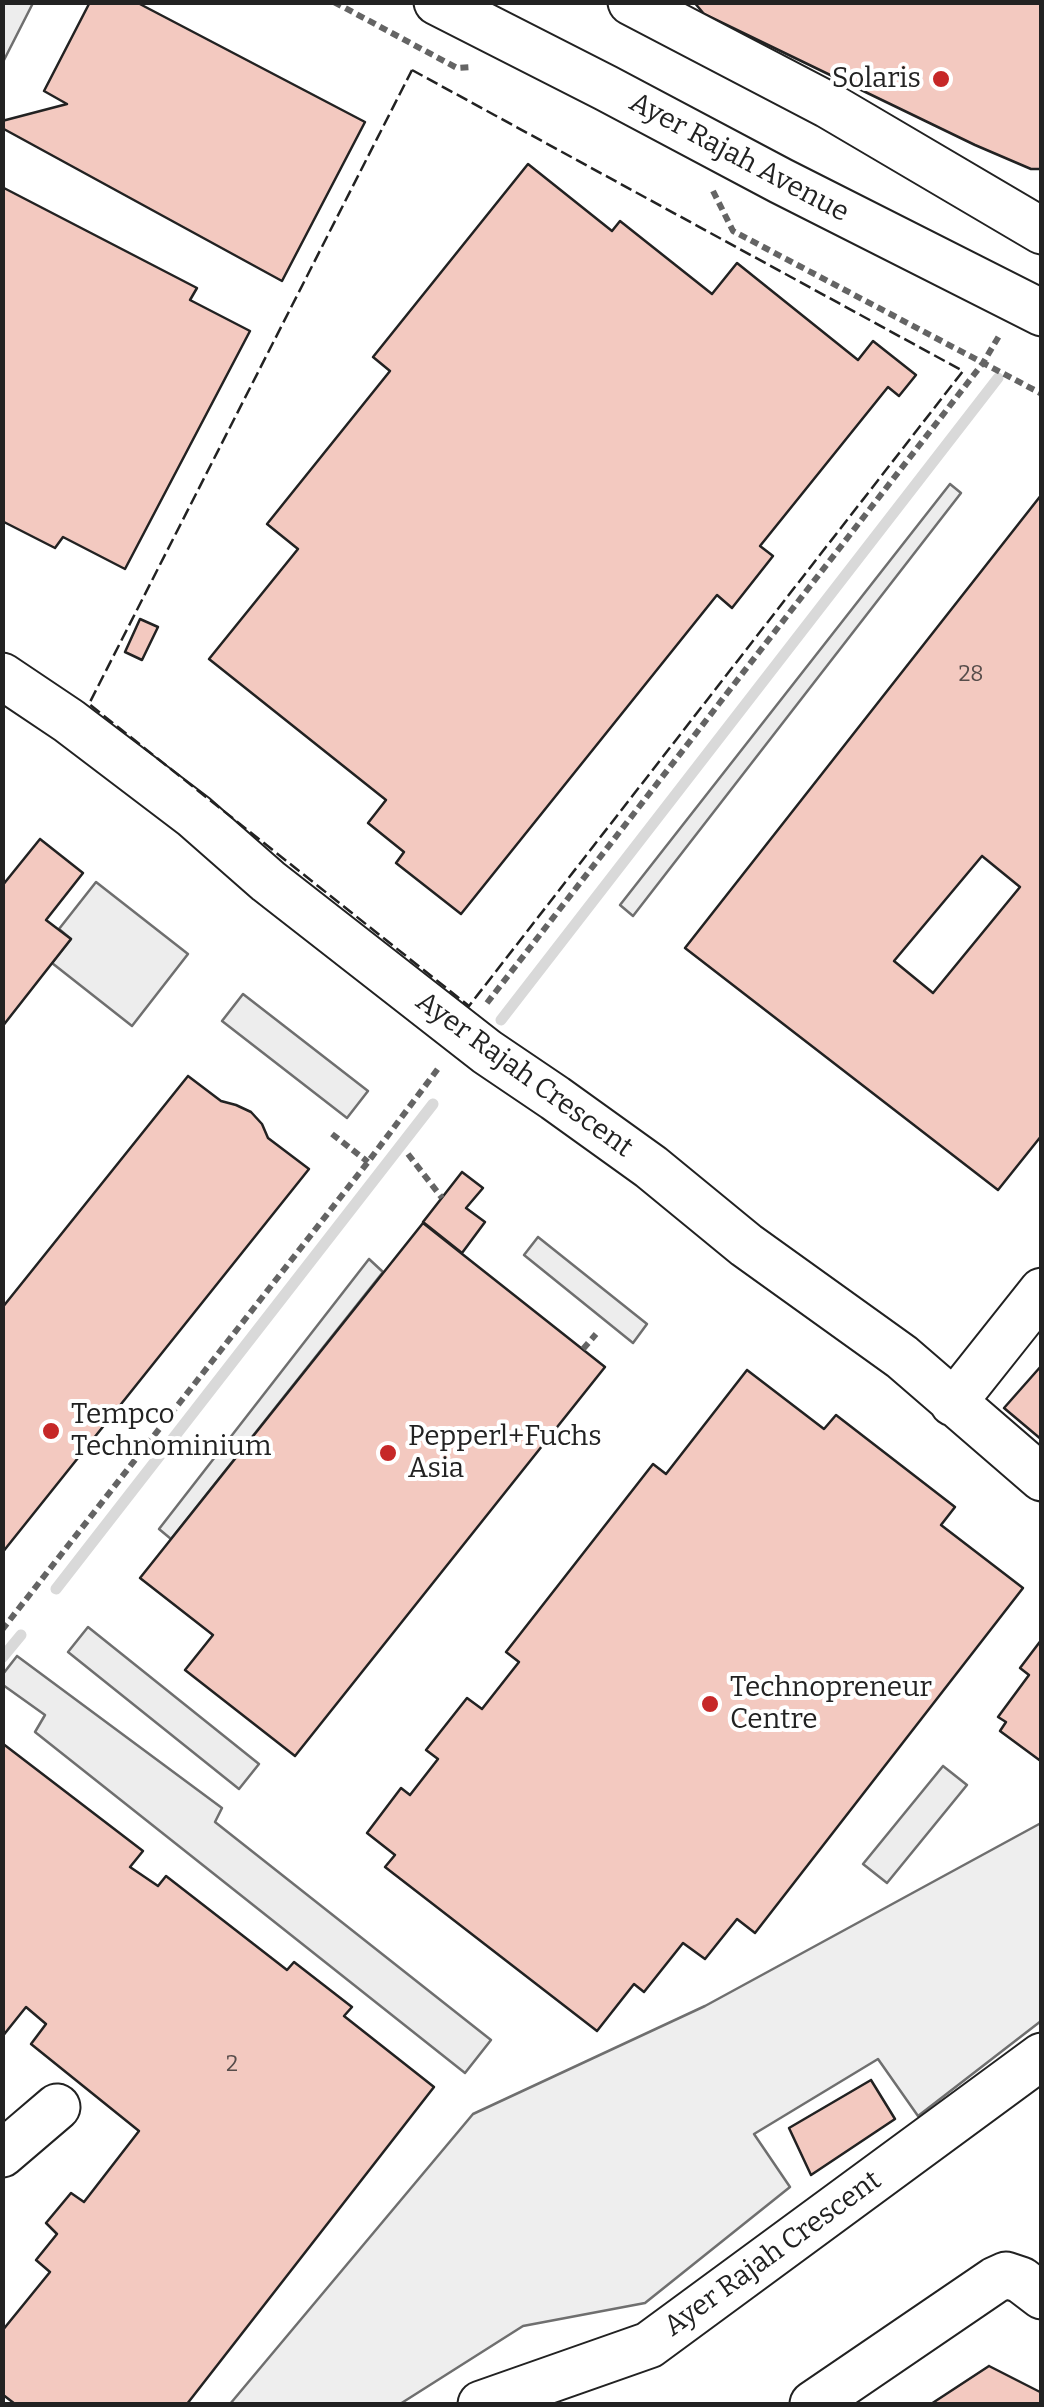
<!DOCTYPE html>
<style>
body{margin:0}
#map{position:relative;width:1044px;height:2407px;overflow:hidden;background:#fff;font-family:Bitter,serif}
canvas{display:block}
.frame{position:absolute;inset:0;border:5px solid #222;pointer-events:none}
</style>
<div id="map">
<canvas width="1044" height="2407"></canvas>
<div class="frame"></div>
</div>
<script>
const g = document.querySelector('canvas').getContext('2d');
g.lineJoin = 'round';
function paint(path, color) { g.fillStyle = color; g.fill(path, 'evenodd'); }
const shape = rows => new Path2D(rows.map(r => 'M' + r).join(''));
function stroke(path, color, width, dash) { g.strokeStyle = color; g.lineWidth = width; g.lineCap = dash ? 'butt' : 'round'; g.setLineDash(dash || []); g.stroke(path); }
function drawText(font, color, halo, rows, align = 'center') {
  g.font = font + ' Bitter,serif'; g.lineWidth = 8; g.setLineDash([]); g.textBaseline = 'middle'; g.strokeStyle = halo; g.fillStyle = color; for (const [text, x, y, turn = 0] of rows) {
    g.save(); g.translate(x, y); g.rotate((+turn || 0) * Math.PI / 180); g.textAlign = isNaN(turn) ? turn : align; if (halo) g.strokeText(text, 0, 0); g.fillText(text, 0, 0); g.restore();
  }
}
const green = shape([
 [1041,1823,1041,2021,918,2116,878,2059,754,2134,790,2187,645,2303,523,2326,400,2404,230,2404,473,2114,705,2006,1041,1823]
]);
paint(green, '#eee');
stroke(green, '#6f6f6f', 2.5);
const parking = shape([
 [3,2,33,3,3,62,2,3,3,2],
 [950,484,961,493,633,916,620,905,950,484],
 [96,882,188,954,132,1026,52,963,71,939,59,929,96,882],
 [243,994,368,1091,347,1118,222,1021,243,994],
 [538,1237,647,1324,633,1343,524,1255,538,1237],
 [369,1259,383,1272,171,1539,159,1529,369,1259],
 [88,1627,259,1764,239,1789,68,1652,88,1627],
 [17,1656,222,1808,215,1822,491,2040,465,2073,35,1732,45,1715,3,1685,3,1674,17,1656],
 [943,1766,967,1785,887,1883,863,1864,943,1766]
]);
paint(parking, '#ededed');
stroke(parking, '#6f6f6f', 2.5);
stroke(shape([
 [501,1020,998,378],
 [56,1589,433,1104],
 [2,1658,21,1635]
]), '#d9d9d9', 11);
const building = shape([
 [90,2,136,2,365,122,282,281,2,128,2,121,67,104,44,91,90,2],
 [694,2,1042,2,1042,169,1031,169,975,145,704,14,694,2],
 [528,164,612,231,620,221,712,294,737,263,858,360,873,341,916,375,899,396,888,387,760,546,773,556,732,608,717,595,461,914,396,863,404,852,368,823,386,800,209,659,298,549,267,524,390,371,373,357,528,164],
 [2,187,197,288,190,300,250,331,125,569,63,537,55,548,2,521,2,187],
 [1042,494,1042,1135,998,1190,685,948,1042,494],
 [982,856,1020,887,933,993,894,961,982,856],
 [140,619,158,627,142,660,125,652,140,619],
 [40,839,83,873,46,920,71,939,2,1027,2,886,40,839],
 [188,1076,221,1101,236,1105,251,1112,262,1124,268,1138,309,1169,2,1553,2,1308,188,1076],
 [462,1172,483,1188,466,1208,485,1222,462,1253,423,1222,462,1172],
 [423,1223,605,1367,295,1756,185,1670,213,1635,140,1578,423,1223],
 [1042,1365,1042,1440,1004,1408,1042,1365],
 [747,1370,824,1429,836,1415,955,1507,941,1525,1023,1588,755,1933,737,1919,705,1959,683,1943,644,1992,634,1984,597,2031,385,1867,395,1855,367,1833,401,1788,410,1795,438,1759,426,1750,467,1698,482,1709,519,1662,506,1652,653,1464,666,1474,747,1370],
 [1042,1639,1042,1762,1000,1731,1006,1722,998,1717,1029,1675,1020,1668,1042,1639],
 [2,1743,143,1851,130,1867,158,1886,166,1876,287,1970,294,1962,352,2007,344,2016,434,2087,187,2404,15,2404,2,2394,2,2331,50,2272,36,2260,57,2234,46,2223,71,2193,84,2202,139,2131,31,2044,46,2024,26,2007,2,2037,2,1743],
 [871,2080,895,2119,811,2175,789,2128,871,2080],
 [989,2366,1042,2393,1042,2404,931,2404,989,2366]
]);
paint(building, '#f3c9c0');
stroke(building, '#222', 2.5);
const minor = shape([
 [437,2,606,88,781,181,1042,313],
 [631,2,828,105,1042,231],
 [2,676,69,721,194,816,268,881,487,1052,555,1098,651,1167,746,1245,902,1357,1042,1478],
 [953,1403,1042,1291],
 [2,2154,57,2107],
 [481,2404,649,2345,1042,2056],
 [813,2404,995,2280,1006,2275,1021,2280,1042,2296]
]);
stroke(minor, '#222', 49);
stroke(shape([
 [334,2,457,68,472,67],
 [713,191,733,231,1042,394],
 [487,1003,983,363,999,336],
 [332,1134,368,1162],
 [408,1154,442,1198],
 [583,1349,596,1334],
 [2,1630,368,1162,440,1066]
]), '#646464', 6, [8, 5]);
stroke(minor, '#fff', 45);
stroke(shape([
 [412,70,963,371,469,1006,89,704,412,70]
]), '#222', 2.5, [12, 5]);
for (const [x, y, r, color] of [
 [941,79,10,"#c62828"],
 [51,1431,10,"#c62828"],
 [388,1453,10,"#c62828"],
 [710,1704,10,"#c62828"]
]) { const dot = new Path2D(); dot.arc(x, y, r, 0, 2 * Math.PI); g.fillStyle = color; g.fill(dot); stroke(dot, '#fff', 4); }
drawText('22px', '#564c4a', null, [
 ["28",971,675],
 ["2",232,2065]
]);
drawText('28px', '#222', '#fff', [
 ["Solaris",921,79,"right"],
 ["Tempco",71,1415],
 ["Technominium",71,1447],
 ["Pepperl+Fuchs",408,1437],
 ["Asia",408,1469],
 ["Technopreneur",730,1688],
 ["Centre",730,1720]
], 'left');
drawText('28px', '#222', '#fff', [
 ["Ayer Rajah Avenue",739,158,28],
 ["Ayer Rajah Crescent",524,1075,36],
 ["Ayer Rajah Crescent",773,2254,-36]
]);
</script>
